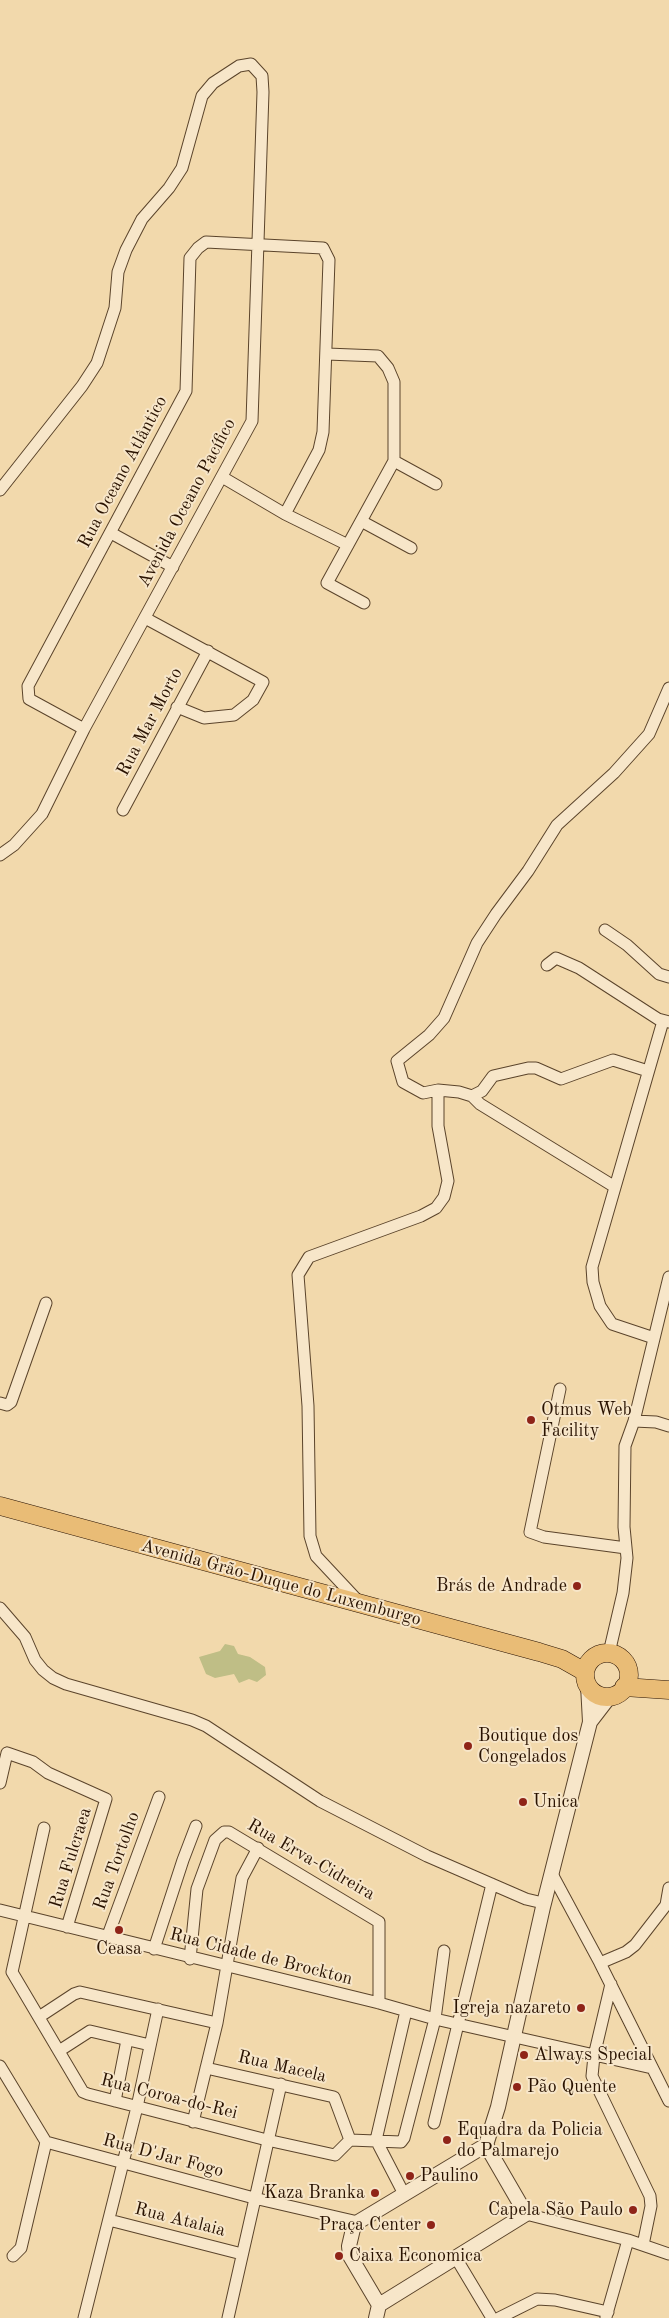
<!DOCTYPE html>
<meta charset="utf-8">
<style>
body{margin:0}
canvas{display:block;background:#f2d9ac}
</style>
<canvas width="669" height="2318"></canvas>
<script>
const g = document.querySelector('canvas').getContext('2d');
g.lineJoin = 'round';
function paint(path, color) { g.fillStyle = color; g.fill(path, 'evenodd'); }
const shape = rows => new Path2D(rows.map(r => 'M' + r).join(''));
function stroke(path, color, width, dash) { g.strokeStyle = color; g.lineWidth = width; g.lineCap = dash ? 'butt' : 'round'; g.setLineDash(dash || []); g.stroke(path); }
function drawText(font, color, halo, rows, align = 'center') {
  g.font = font + ' "Old Standard TT",serif'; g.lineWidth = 4; g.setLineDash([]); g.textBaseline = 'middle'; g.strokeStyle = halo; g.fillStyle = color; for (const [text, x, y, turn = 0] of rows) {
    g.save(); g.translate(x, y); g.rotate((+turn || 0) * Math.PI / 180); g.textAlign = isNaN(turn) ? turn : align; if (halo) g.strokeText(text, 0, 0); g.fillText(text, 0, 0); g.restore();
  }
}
paint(shape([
 [225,1644,234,1646,238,1654,250,1657,265,1667,266,1675,257,1682,249,1679,239,1683,234,1674,215,1678,206,1674,199,1657,220,1651]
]), '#bfbe86');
const minor = shape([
 [327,354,378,356,388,368,394,382,394,461,327,583,364,603],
 [394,461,436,484],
 [222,477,285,514,348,545],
 [0,490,82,386,97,363,115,308,118,272,126,250,142,219,169,188,182,168,202,96,213,83,239,66,251,64,262,76,263,92,252,421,84,729,42,814,14,845,0,855],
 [361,521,411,548],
 [111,533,173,567],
 [145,618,263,682,253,700,234,715,204,718,177,707],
 [84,729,29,699,28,686,186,391,190,258,198,248,206,242,323,248,329,260,323,432,319,450,285,514],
 [123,810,208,651],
 [605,930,627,945,659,974,669,977],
 [547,965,556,958,579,968,658,1019,669,1022],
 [648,1071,613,1060,561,1079,536,1068,528,1068,493,1076,482,1091,472,1096,459,1092,438,1090,423,1093,403,1082,397,1061,429,1035,444,1018,477,943,496,914,528,871,557,825,614,773,649,734,669,688],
 [472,1096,480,1104,615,1187],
 [654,1338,612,1324,600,1306,593,1282,592,1267,663,1021],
 [560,1389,530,1532,544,1537,626,1548],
 [0,1403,7,1405,11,1402,46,1303],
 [634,1421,656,1422,669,1426],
 [359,1602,316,1556,310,1536,308,1406,298,1275,309,1257,421,1216,436,1208,444,1197,448,1181,438,1126,438,1090],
 [0,1608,25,1637,35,1660,43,1670,53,1678,66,1684,192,1720,206,1726,320,1801,357,1820,427,1856,526,1899,543,1903],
 [609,1653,623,1593,627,1558,624,1527,625,1446,634,1421,669,1277],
 [7,1753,33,1762,48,1773,106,1799,67,1927],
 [0,1783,7,1753],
 [44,1828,12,1972,83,2092,88,2094,267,2140,335,2155,350,2140,401,2142,404,2138,435,2019,444,1951],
 [551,1872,600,1963,669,2101],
 [0,1910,379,2003,435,2019,652,2068],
 [107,1938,159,1797],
 [154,1949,183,1860,196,1826],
 [190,1959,197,1889,215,1840,224,1832,229,1832,379,1922,379,2003],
 [600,1963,626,1952,635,1945,666,1905,669,1888],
 [611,1984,594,2056,592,2076,650,2196,651,2206,643,2245],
 [39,2017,74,1994,80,1992,217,2023],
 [59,2051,90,2031,150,2045],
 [0,2066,46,2142,254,2198,358,2222],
 [206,2068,334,2097,350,2140],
 [115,2101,127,2040],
 [193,2122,217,2023,242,1878,258,1848],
 [434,2123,492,1884],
 [376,2140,406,2011],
 [376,2140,404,2194],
 [526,2214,628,2240,669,2254],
 [109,2220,242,2254],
 [13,2256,21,2248,46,2142],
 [456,2258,492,2318],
 [606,2317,628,2240],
 [84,2318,137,2107,158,2009],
 [228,2318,281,2084],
 [499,2318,537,2299,555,2300,608,2312]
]);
const tertiary = shape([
 [590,1722,610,1696],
 [486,2145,498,2107,543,1907,590,1722,588,1685],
 [379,2305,526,2214,486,2145],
 [379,2305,350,2256,349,2246,353,2229,358,2222,486,2145],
 [376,2318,379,2305]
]);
const primary = shape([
 [0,1506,539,1652,562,1659,585,1672],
 '585 1675a22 22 0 1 1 44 0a22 22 0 1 1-44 0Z',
 [624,1687,669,1690]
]);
stroke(minor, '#5b442b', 13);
stroke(tertiary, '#5b442b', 16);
stroke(primary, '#291200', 19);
stroke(minor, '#f7e6c9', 11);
stroke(tertiary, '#f7e6c9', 14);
stroke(primary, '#e9bc76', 18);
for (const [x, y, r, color] of [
 [531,1420,5,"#8f2418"],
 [577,1586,5,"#8f2418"],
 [468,1746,5,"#8f2418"],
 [523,1802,5,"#8f2418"],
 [119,1930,5,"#8f2418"],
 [581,2008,5,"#8f2418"],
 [524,2055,5,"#8f2418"],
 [517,2087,5,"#8f2418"],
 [447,2140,5,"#8f2418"],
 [410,2176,5,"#8f2418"],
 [375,2193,5,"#8f2418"],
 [633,2210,5,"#8f2418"],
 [431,2225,5,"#8f2418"],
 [339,2256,5,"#8f2418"]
]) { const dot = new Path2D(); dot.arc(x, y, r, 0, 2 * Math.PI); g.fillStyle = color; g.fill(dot); stroke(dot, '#f7e6c9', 2); }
drawText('18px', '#291200', '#f7e6c9', [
 ["Rua Oceano Atlântico",123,472,-62],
 ["Avenida Oceano Pacífico",187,503,-62],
 ["Rua Mar Morto",150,722,-62],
 ["Avenida Grão-Duque do Luxemburgo",281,1583,15],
 ["Rua Fulcraea",71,1858,-73],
 ["Rua Erva-Cidreira",311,1860,30],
 ["Rua Tortolho",117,1861,-70],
 ["Rua Cidade de Brockton",261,1957,14],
 ["Rua Macela",282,2067,13],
 ["Rua Coroa-do-Rei",169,2097,14],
 ["Rua D'Jar Fogo",163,2156,15],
 ["Rua Atalaia",180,2220,14]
]);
drawText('18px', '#291200', '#f7e6c9', [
 ["Otmus Web",541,1410],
 ["Facility",541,1431],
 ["Brás de Andrade",567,1586,"right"],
 ["Boutique dos",478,1736],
 ["Congelados",478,1757],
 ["Unica",533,1802],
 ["Ceasa",119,1949,"center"],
 ["Igreja nazareto",571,2008,"right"],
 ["Always Special",534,2055],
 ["Pão Quente",527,2087],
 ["Equadra da Policia",457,2130],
 ["do Palmarejo",457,2151],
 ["Paulino",420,2176],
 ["Kaza Branka",365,2193,"right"],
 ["Capela São Paulo",623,2210,"right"],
 ["Praça Center",421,2225,"right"],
 ["Caixa Economica",349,2256]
], 'left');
</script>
